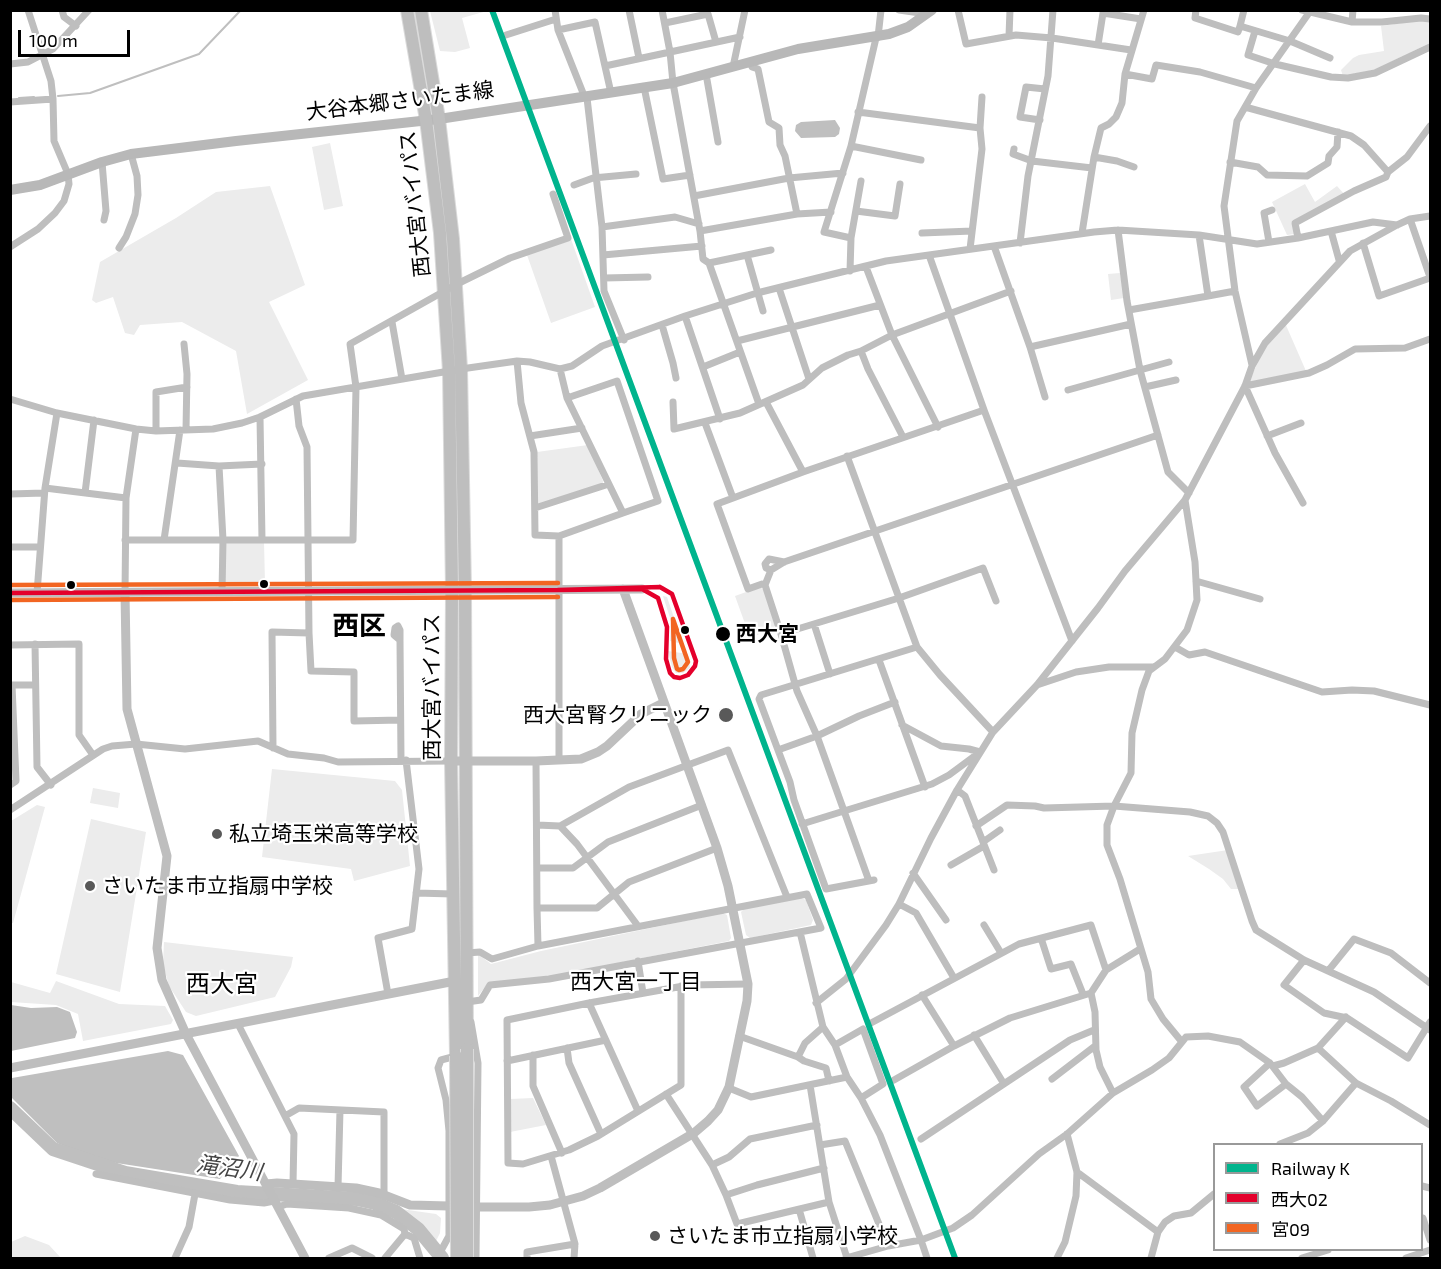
<!DOCTYPE html>
<meta charset="utf-8">
<style>
body{margin:0}
#map{position:relative;width:1441px;height:1269px;overflow:hidden;background:#fff;font-family:"Exo 2","Noto Sans JP",sans-serif}
canvas{display:block}
.frame{position:absolute;inset:0;border:12px solid #000;pointer-events:none}
.legend{position:absolute;left:1213px;top:1143px;width:210px;height:108px;box-sizing:border-box;background:#fff;border:2px solid #999;margin:0;padding:8px 10px;list-style:none;font-size:18px;color:#000}
.legend li{display:flex;align-items:center;gap:12px;height:30px}
.legend b{width:30px;border:2px solid #999}
.scale{position:absolute;left:18px;top:30px;width:112px;height:27px;box-sizing:border-box;border:3px solid #000;border-top:0;padding-left:8px;font-size:18px;line-height:21px;white-space:nowrap;color:#000;-webkit-text-stroke:4px #fff;paint-order:stroke}
</style>
<div id="map">
<canvas width="1441" height="1269"></canvas>
<div class="frame"></div>
<ul class="legend">
<li><b style="height:8px;background:#00b48d"></b>Railway K</li>
<li><b style="height:8px;background:#e4002b"></b>西大02</li>
<li><b style="height:8px;background:#f26522"></b>宮09</li>
</ul>
<div class="scale">100 m</div>
</div>
<script>
const g = document.querySelector('canvas').getContext('2d');
g.lineJoin = 'round';
function paint(path, color) { g.fillStyle = color; g.fill(path, 'evenodd'); }
const shape = rows => new Path2D(rows.map(r => 'M' + r).join(''));
function stroke(path, color, width, dash) { g.strokeStyle = color; g.lineWidth = width; g.lineCap = dash ? 'butt' : 'round'; g.setLineDash(dash || []); g.stroke(path); }
function drawText(font, color, halo, rows, align = 'center') {
  g.font = font + ' "Exo 2","Noto Sans JP",sans-serif'; g.lineWidth = 4.5; g.setLineDash([]); g.textBaseline = 'middle'; g.strokeStyle = halo; g.fillStyle = color; for (const [text, x, y, turn = 0] of rows) {
    g.save(); g.translate(x, y); g.rotate((+turn || 0) * Math.PI / 180); g.textAlign = isNaN(turn) ? turn : align; if (halo) g.strokeText(text, 0, 0); g.fillText(text, 0, 0); g.restore();
  }
}
paint(shape([
 [430,11,487,10,487,11,462,18,470,48,455,52,440,51],
 [1422,20,1430,21,1430,43,1374,70,1343,76,1341,70,1353,58,1359,55,1384,51,1381,26],
 [330,143,343,206,324,210,312,147],
 [1305,184,1315,202,1337,186,1345,195,1294,223,1295,234,1287,235,1272,202],
 [270,186,305,285,269,302,308,380,247,414,236,351,182,322,140,325,134,335,125,333,113,297,96,303,92,300,100,262,176,218,216,192],
 [571,239,595,307,551,323,527,255],
 [1120,273,1124,298,1111,300,1108,274],
 [1285,323,1306,371,1248,384,1266,344],
 [588,445,603,481,603,485,538,505,537,452],
 [264,542,265,583,225,583,225,543],
 [760,587,764,590,776,625,773,628,755,636,748,632,735,596],
 [663,596,667,597,683,644,670,641,671,621],
 [668,651,688,654,690,668,683,673,676,673,672,667],
 [272,769,395,781,402,790,410,866,354,881,351,869,262,857],
 [93,788,120,793,118,808,90,803],
 [37,805,45,807,13,923,11,923,11,821],
 [91,819,146,832,120,992,56,974],
 [1228,850,1240,889,1231,889,1223,879,1209,869,1188,856],
 [801,898,806,900,813,920,811,925,750,938,746,935,741,912,745,908],
 [723,913,727,915,731,938,729,941,546,977,489,982,478,996,478,954,491,964,541,951],
 [164,942,293,957,291,967,275,997,196,1016,186,1012,169,986,163,964],
 [56,981,119,1004,165,1006,173,1020,171,1024,83,1041,78,1014,56,1005,11,1002,11,982,50,993],
 [533,1098,546,1125,510,1132,510,1099],
 [401,1209,436,1214,441,1218,440,1233,436,1241],
 [25,1236,49,1245,61,1258,11,1258,11,1242]
]), '#ececec');
paint(shape([
 [835,120,840,128,839,134,835,137,801,138,795,131,796,125,801,122],
 [11,1005,31,1008,57,1007,70,1012,77,1032,75,1038,11,1051],
 [168,1051,183,1055,239,1156,220,1179,97,1160,57,1143,11,1097,12,1078]
]), '#bfbfbf');
stroke(shape([
 [58,96,90,93,199,54,241,10],
 [19,98,34,97]
]), '#bfbfbf', 2);
stroke(shape([
 [10,1108,53,1149,125,1173,237,1192,357,1199,375,1203,396,1212,418,1229,442,1258]
]), '#bfbfbf', 14);
const trunk = shape([
 [407,10,426,120,440,233,449,371,452,591,451,761,456,1056],
 [421,10,439,119,453,239,461,369,465,591,467,1049]
]);
stroke(trunk, '#dbdbdb', 14);
stroke(shape([
 [62,10,64,17,76,26],
 [555,10,558,30,585,98],
 [629,10,639,58],
 [662,10,670,52,673,83,700,231,703,259,709,263,759,404],
 [899,10,927,14],
 [958,10,966,44,1016,35,1052,38,1131,50],
 [1196,10,1195,18,1238,32,1240,26,1290,41,1330,58],
 [1302,10,1352,22,1382,22,1421,18,1430,19],
 [1352,22,1353,10],
 [665,23,708,14,716,42],
 [1240,26,1244,10],
 [558,30,595,22,611,93],
 [1255,31,1248,55,1275,64,1331,77,1348,78,1375,73,1430,47],
 [506,35,556,19],
 [1009,36,1010,10],
 [878,37,881,10],
 [1098,45,1103,13,1141,19],
 [750,62,752,67,758,69,769,122,779,128,780,145,785,156,797,214],
 [10,64,28,62,53,49,89,10],
 [605,66,740,37],
 [733,67,745,10],
 [706,74,718,142],
 [1125,74,1144,10],
 [644,87,663,179,690,175],
 [587,98,602,227,604,291,624,340],
 [10,102,53,99],
 [1245,107,1351,136,1364,145,1388,172,1407,157,1430,126],
 [858,112,980,128],
 [1040,120,1020,117,1026,87,1045,89],
 [851,146,921,160],
 [1014,149,1013,154,1032,161,1092,168],
 [1094,157,1117,161,1134,167],
 [102,162,106,211,104,220],
 [1230,162,1258,167,1267,175,1307,176,1328,163,1329,156,1337,147,1338,132],
 [574,185,593,178,636,174],
 [694,196,789,178,843,173],
 [856,211,895,216,900,184],
 [1410,219,1430,277],
 [602,227,675,217,699,224],
 [1118,230,1127,301,1140,370,1168,472,1189,493],
 [700,231,797,214,831,212],
 [1331,231,1339,260],
 [922,233,972,231],
 [1082,233,1094,157,1101,128,1109,124,1116,117,1122,103,1125,74,1152,79,1156,65,1200,72,1256,88],
 [1199,235,1208,296,1235,291],
 [851,238,824,232,851,146,876,38],
 [1298,238,1295,223,1354,191,1386,177,1388,172],
 [1269,242,1264,213,1272,210],
 [1020,243,1028,176,1048,76,1053,10],
 [1363,243,1379,296,1430,278],
 [994,246,1030,347,1045,397],
 [10,247,38,229,55,213,64,201,69,184,68,174,54,141,53,99,51,81,28,10],
 [119,248,126,237,135,214,138,195,137,176,131,154],
 [970,249,982,149,980,128,982,97],
 [603,255,702,246],
 [747,255,763,311],
 [929,255,984,410,1072,641],
 [709,263,771,250],
 [866,267,892,335,938,427],
 [850,271,851,238,861,181],
 [604,278,648,277],
 [779,288,809,379],
 [1129,310,1208,296],
 [685,316,720,419],
 [392,322,402,379],
 [662,325,673,363,676,378],
 [737,341,880,305],
 [184,344,187,374,186,430],
 [1030,347,1131,324],
 [861,351,868,369,903,437],
 [517,361,521,403,534,452,535,535,559,536,559,760],
 [1252,365,1235,291,1224,206,1237,121,1256,88,1311,10],
 [703,367,740,352],
 [1145,387,1176,380],
 [1068,390,1169,362],
 [567,398,617,381,658,501,623,513],
 [10,399,57,413,136,429,156,431,213,429,242,423,260,417,303,396,461,369,517,361,530,362,560,369,572,366,602,346,685,316,757,293,886,261,1094,232,1118,230,1199,235,1257,244,1298,238,1373,222,1397,225],
 [296,399,299,426,307,447,308,540,353,540,356,387,350,344,457,284,510,258,568,238,553,194],
 [673,402,674,429,740,413,803,385,822,368,848,355,861,351,892,335,1011,291],
 [766,402,803,472],
 [260,417,262,540,308,540,309,633,311,671,354,672,354,721,400,720],
 [705,423,733,498],
 [156,431,156,392,187,387],
 [530,436,582,428],
 [1267,436,1301,423],
 [847,456,917,647,940,675,993,732],
 [177,463,219,466,262,464],
 [219,466,223,540,222,592],
 [45,488,126,498],
 [85,493,94,420],
 [10,494,44,493],
 [1185,500,1195,562,1197,600,1187,630,1165,659,1149,671,1142,690,1132,733,1131,773,1114,806,1107,825,1107,845,1120,879,1148,972,1151,999,1163,1019,1182,1042,1186,1037,1208,1036,1240,1042,1270,1063,1286,1084,1302,1097,1323,1121],
 [1303,503,1275,453,1245,386,1309,373,1327,365,1355,349,1405,348,1430,339],
 [535,508,609,484],
 [559,536,623,513,567,398,560,369],
 [125,540,262,540],
 [164,540,180,430],
 [10,547,40,547],
 [784,562,769,559,765,564,766,568,771,570,784,562,1158,435],
 [1196,581,1260,599],
 [765,585,771,570],
 [37,593,45,488,57,413],
 [125,593,126,498,136,429],
 [814,624,830,674],
 [781,634,899,598,983,568,996,601],
 [400,640,400,630,398,626,395,628,394,635,400,640,401,760],
 [35,644,37,767,51,785],
 [10,645,79,644,79,735,93,755],
 [1175,647,1189,655,1205,652,1322,692,1352,690,1374,691,1430,705],
 [879,660,925,787],
 [10,685,35,685],
 [1037,685,1076,672,1109,667,1153,667],
 [895,702,859,716,817,736,778,750,759,699,761,695,917,647],
 [902,725,941,746,969,749,980,752],
 [273,748,272,632,309,633],
 [778,750,790,782,794,800,826,889,874,880],
 [976,755,949,775,932,784,844,811,817,736,797,691,781,634,765,585,762,584,748,589,717,504,803,472,984,410],
 [536,761,537,908,597,908,629,882,717,848],
 [10,785,16,781,12,685],
 [957,790,965,796,994,870],
 [10,810,103,749,112,746,136,744,185,749,258,741,288,754,324,758,338,762,451,761],
 [802,824,844,811,869,881],
 [537,825,560,826,629,787,728,750,787,897],
 [560,826,577,844,638,926],
 [976,826,1007,805,1035,806,1044,808,1114,806,1190,812,1208,816,1217,823,1223,832,1252,921,1256,930,1304,960,1374,992,1430,1030],
 [983,842,1000,830],
 [951,865,984,846],
 [537,868,573,868,608,842,702,805],
 [913,873,946,920],
 [416,893,453,894],
 [899,904,916,913,954,978],
 [984,925,1001,953],
 [800,932,823,1027,835,1045,847,1077,861,1098,880,1135,921,1240,927,1258],
 [1041,938,1051,969,1071,964,1083,994],
 [467,953,480,952,492,959,538,946],
 [1304,960,1284,985,1324,1013,1347,1018,1408,1058,1430,1022],
 [638,961,643,993],
 [1328,971,1354,939,1391,953,1430,983],
 [681,986,681,1085,598,1136,569,1150,523,1164,508,1163,507,1020,589,1003,689,985,748,984],
 [388,994,378,938,412,929,419,869,406,760],
 [922,995,954,1046],
 [467,1002,481,1000,490,985,549,979,821,928,807,894,538,946,537,908],
 [589,1003,638,1111],
 [816,1003,846,979,886,925,899,904,931,838,957,790,993,732,1037,685,1098,608,1125,571,1185,500,1245,386,1252,366,1265,343,1350,251,1397,225,1410,219,1430,216],
 [1346,1017,1318,1048,1356,1083,1391,1101,1430,1125],
 [471,1022,478,1063,476,1258],
 [871,1023,1019,944,1091,925,1106,970],
 [238,1024,294,1134,293,1184],
 [823,1027,805,1043,798,1057,804,1061,826,1068,829,1081],
 [974,1035,1004,1084],
 [739,1036,798,1057],
 [835,1045,863,1029,883,1084,861,1098],
 [567,1048,569,1063,601,1134],
 [533,1055,533,1086,562,1153],
 [507,1061,606,1040],
 [1270,1063,1244,1087,1257,1106,1286,1084],
 [1273,1066,1284,1063,1318,1048],
 [1052,1079,1095,1046],
 [894,1080,954,1046,1010,1018,1091,993],
 [810,1085,829,1202,847,1258],
 [729,1088,751,1097,847,1077],
 [1113,1093,1100,1067,1096,1050,1095,1012,1091,993,1106,970,1140,949],
 [666,1094,712,1165,726,1195,737,1224,829,1202],
 [285,1116,299,1108,384,1112,384,1194],
 [921,1139,1070,1040,1094,1030],
 [1280,1144,1308,1133,1323,1121,1356,1083],
 [820,1145,845,1141,888,1246],
 [551,1156,575,1244,574,1258],
 [712,1165,729,1157,750,1139,817,1125],
 [1077,1172,1158,1232],
 [96,1174,230,1200,264,1203,274,1201],
 [1422,1186,1430,1188],
 [338,1187,340,1110],
 [726,1195,757,1185,824,1168],
 [278,1207,287,1204,349,1208,381,1215,404,1229,405,1234,385,1258],
 [799,1209,813,1258],
 [1423,1218,1430,1240],
 [405,1234,414,1238,420,1258],
 [175,1258,189,1227,195,1194],
 [329,1258,352,1248,372,1258],
 [437,1258,449,1236,449,1131,446,1100,438,1068,441,1060,456,1056],
 [527,1258,527,1252,575,1244],
 [846,1258,888,1246,921,1240,953,1228,972,1215,1039,1154,1067,1134,1113,1093,1152,1070,1169,1058,1182,1042],
 [1057,1258,1065,1242,1076,1196,1077,1172,1067,1134],
 [1151,1258,1158,1232,1165,1222,1174,1216,1191,1213,1214,1194],
 [1302,1258,1328,1250],
 [1406,1258,1430,1250]
]), '#bebebe', 7);
stroke(shape([
 [10,593,642,589],
 [125,593,127,709,167,856,157,948,162,980,186,1034,305,1258],
 [451,761,536,761,581,759,598,752,607,746,641,714,663,703],
 [10,1068,455,981],
 [266,1184,277,1183,356,1188,379,1193,410,1205,449,1206],
 [476,1207,529,1207,550,1205,583,1196,600,1188,694,1133,708,1121,718,1110,729,1087,747,1001,748,984,728,886,717,848,623,589]
]), '#bebebe', 9);
stroke(shape([
 [10,190,40,185,102,162,131,154,236,141,439,119,673,83,798,49,889,34,908,27,932,10]
]), '#b8b8b8', 10);
stroke(trunk, '#bebebe', 12);
const trunkBridge = shape([
 [456,1056,457,1258],
 [467,1258,467,1049]
]);
stroke(trunkBridge, '#dbdbdb', 14, []);
stroke(trunkBridge, '#bebebe', 12);
stroke(shape([
 [660,587,672,594,696,661,695,666,688,675,680,678,674,677,670,673,666,659,667,627,658,598,642,589,558,590,660,587],
 [10,593,558,590],
 [10,593,558,590]
]), '#e4002b', 4.5);
stroke(shape([
 [10,585,558,583],
 [10,600,558,597],
 [673,619,688,662,683,669,679,670,677,669,674,658,673,619]
]), '#f26522', 4.5);
stroke(shape([
 [492,10,955,1258]
]), '#00b48d', 6);
for (const [x, y, r, color] of [
 [264,584,5,"#000"],
 [71,585,5,"#000"],
 [685,630,5,"#000"],
 [723,634,8,"#000"],
 [726,715,8,"#595959"],
 [217,834,6,"#595959"],
 [90,886,6,"#595959"],
 [655,1236,6,"#595959"]
]) { const dot = new Path2D(); dot.arc(x, y, r, 0, 2 * Math.PI); g.fillStyle = color; g.fill(dot); stroke(dot, '#fff', 2); }
drawText('21px', '#000', '#fff', [
 ["大谷本郷さいたま線",400,101,-7],
 ["西大宮バイパス",415,204,-96],
 ["西大宮バイパス",432,687,-90]
]);
drawText('bold 21px', '#000', '#fff', [
 ["西大宮",736,634]
], 'left');
drawText('21px', '#000', '#fff', [
 ["西大宮腎クリニック",712,715,"right"],
 ["私立埼玉栄高等学校",229,834],
 ["さいたま市立指扇中学校",102,886],
 ["さいたま市立指扇小学校",667,1236]
], 'left');
drawText('22px', '#000', '#fff', [
 ["西大宮一丁目",636,982]
]);
drawText('italic 22px', '#444', '#fff', [
 ["滝沼川",229,1168,8]
]);
drawText('24px', '#000', '#fff', [
 ["西大宮",222,984]
]);
drawText('bold 27px', '#000', '#fff', [
 ["西区",359,626]
]);
</script>
